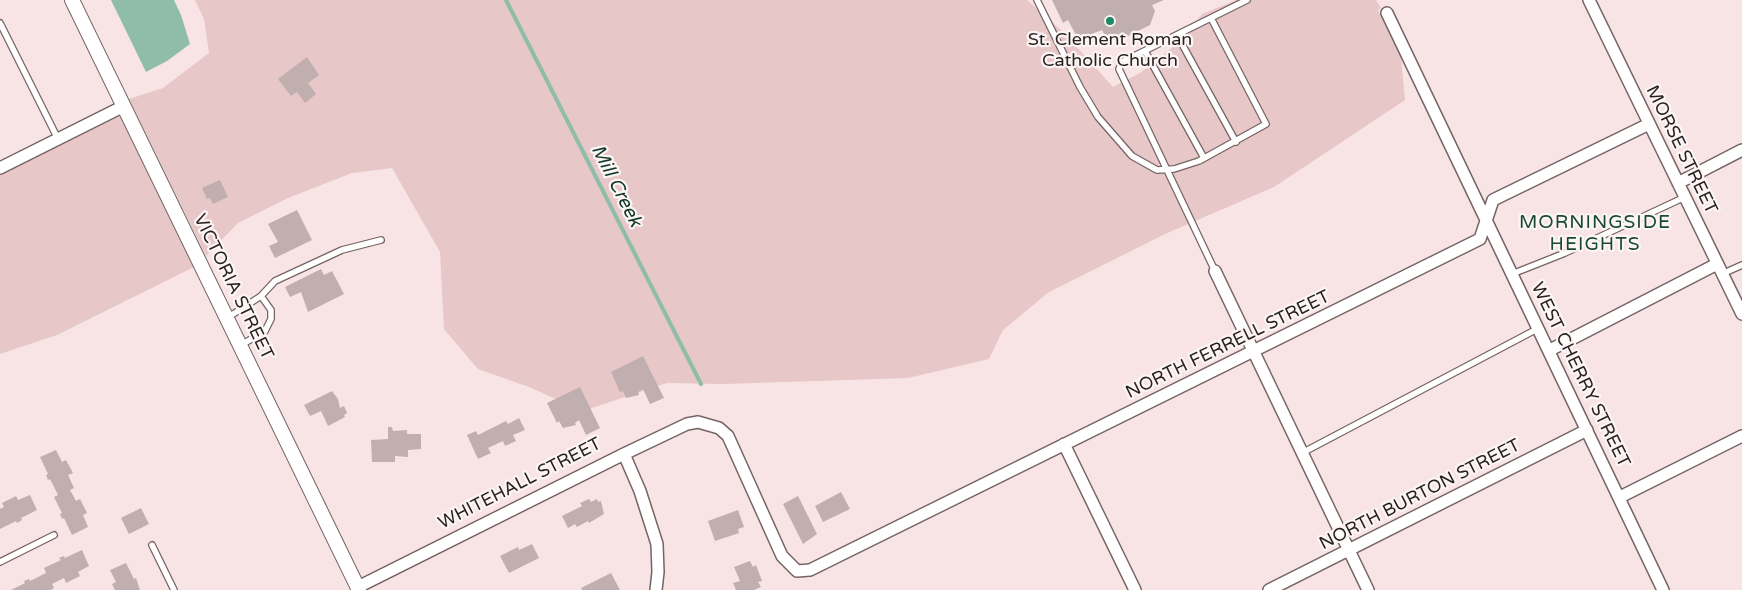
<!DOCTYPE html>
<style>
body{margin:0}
canvas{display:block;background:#f8e4e4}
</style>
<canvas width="1742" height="590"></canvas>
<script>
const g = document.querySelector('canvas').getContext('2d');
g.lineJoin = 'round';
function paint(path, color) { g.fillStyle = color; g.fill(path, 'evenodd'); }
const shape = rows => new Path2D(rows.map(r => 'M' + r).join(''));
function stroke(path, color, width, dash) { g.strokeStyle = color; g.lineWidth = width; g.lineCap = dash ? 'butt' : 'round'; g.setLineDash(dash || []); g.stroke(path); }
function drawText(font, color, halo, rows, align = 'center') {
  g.font = font + ' "Varela Round",sans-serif'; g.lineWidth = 4.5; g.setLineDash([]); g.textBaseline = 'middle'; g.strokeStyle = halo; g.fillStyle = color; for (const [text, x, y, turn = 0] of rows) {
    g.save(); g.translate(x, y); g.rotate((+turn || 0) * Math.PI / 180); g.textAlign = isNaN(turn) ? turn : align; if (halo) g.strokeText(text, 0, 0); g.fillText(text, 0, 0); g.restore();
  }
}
paint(shape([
 [195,0,1027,0,1064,33,1113,87,1140,73,1182,40,1202,14,1236,0,1376,0,1381,8,1378,10,1401,58,1405,100,1274,187,1165,234,1049,292,1003,330,989,359,908,378,723,384,667,383,583,411,529,387,478,369,444,329,440,252,392,168,352,173,288,198,238,223,206,256,129,99,163,88,209,53,204,19],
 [120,116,194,267,57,335,0,354,0,175]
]), '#e7c7c7');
paint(shape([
 [111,0,174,0,181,15,190,44,167,61,146,72]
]), '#8fbda9');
stroke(shape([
 [506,0,701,384]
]), '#8fbda9', 4);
paint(shape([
 [1052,0,1164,0,1152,5,1155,11,1150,25,1118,41,1105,36,1102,30,1078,39,1068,20,1063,23],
 [307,57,319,75,308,83,316,94,305,103,297,92,291,96,278,79],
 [220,180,228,197,213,204,210,198,207,199,202,188],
 [297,210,312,240,275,258,269,246,278,242,268,224],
 [321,269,324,275,332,271,344,294,308,312,301,292,290,297,285,287],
 [643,356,664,398,650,404,643,389,638,392,639,395,626,398,623,391,620,392,611,372],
 [580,387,600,428,586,435,579,420,575,423,576,425,563,428,559,421,557,423,547,403],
 [332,391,338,399,340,408,344,406,347,413,344,415,345,417,328,426,321,411,310,416,304,405],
 [519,418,525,430,513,435,516,441,505,446,503,441,488,448,491,453,478,459,467,435,476,431,478,435,506,421,508,424],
 [388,427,392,427,393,431,407,430,407,434,421,434,421,449,408,450,408,457,395,456,395,462,372,462,371,440,388,439],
 [56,450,62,462,66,460,73,473,68,475,74,488,70,490,76,501,80,499,87,513,83,515,88,527,72,535,64,518,62,519,60,514,62,513,54,497,58,495,50,479,48,480,46,475,48,474,40,457],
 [841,492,850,509,823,522,815,506],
 [30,495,37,510,21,518,22,520,17,523,16,521,0,529,0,509,4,507,2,503,16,496,18,500],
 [798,496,817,534,803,544,783,504],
 [589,499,591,502,597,499,598,502,601,501,604,514,589,523,588,521,577,527,575,524,568,528,562,516,582,506,580,503],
 [141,508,149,524,129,534,121,518],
 [738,510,744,527,738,529,739,533,715,541,708,521],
 [532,544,539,558,509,573,500,556,518,547,519,550],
 [82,550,89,566,78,572,80,576,66,583,64,578,52,584,54,588,51,590,11,590,25,583,24,581,29,579,30,581,46,573,44,568,61,560,59,558,64,556,65,558],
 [750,561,753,567,756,565,762,581,758,582,761,587,754,590,736,590,733,583,740,581,734,567],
 [126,563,134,579,136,578,140,590,115,590,112,584,116,582,110,570],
 [611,573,620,590,582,590,581,588]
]), '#c1aeae');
const service = shape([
 [1037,0,1080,87,1098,117,1132,156,1157,170,1174,169,1199,161,1266,124,1211,18],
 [0,23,58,139],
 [1177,35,1236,142],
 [1145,51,1204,158],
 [1215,271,1119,69,1122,62,1247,0],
 [1512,274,1565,253,1685,197],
 [1722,274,1742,265],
 [227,318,261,296,275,281,342,250,381,240],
 [241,345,265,331,271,319,271,310,261,296],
 [1302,453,1539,328],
 [152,545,174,590],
 [0,562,54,535]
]);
const minor = shape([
 [1589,0,1742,314],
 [1387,13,1663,590],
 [0,168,124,106],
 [1678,183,1742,150],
 [1215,271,1368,590],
 [1550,350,1717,264],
 [1064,444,1135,590],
 [624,454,640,491,657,544,658,572,656,590],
 [1620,497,1742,436],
 [358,587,624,454,687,424,698,422,719,428,728,436,782,556,797,571,810,570,1480,239,1493,200,1649,124],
 [1269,590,1587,430]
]);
const tertiary = shape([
 [72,0,359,590]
]);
stroke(service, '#756464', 8);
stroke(minor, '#756464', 14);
stroke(tertiary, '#756464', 16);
stroke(service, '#fff', 5.5);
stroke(minor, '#fff', 11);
stroke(tertiary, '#fff', 14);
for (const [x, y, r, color] of [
 [1110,21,5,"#1d8967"]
]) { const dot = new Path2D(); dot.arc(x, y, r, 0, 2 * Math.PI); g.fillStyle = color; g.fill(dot); stroke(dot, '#fdf5f5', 2); }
drawText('18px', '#261f1f', '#fdf5f5', [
 ["St. Clement Roman",1110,40],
 ["Catholic Church",1110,61]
]);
drawText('18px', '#261f1f', '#fdf5f5', [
 ["MORSE STREET",1681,150,64],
 ["VICTORIA STREET",233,287,64],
 ["NORTH FERRELL STREET",1228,345,-26],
 ["WEST CHERRY STREET",1580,375,64],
 ["WHITEHALL STREET",520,484,-27],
 ["NORTH BURTON STREET",1420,495,-27]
]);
drawText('italic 19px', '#103829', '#fdf5f5', [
 ["Mill Creek",616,186,63]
]);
g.letterSpacing = '1px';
drawText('19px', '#194837', '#fdf5f5', [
 ["MORNINGSIDE",1595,223],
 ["HEIGHTS",1595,245]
]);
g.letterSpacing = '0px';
</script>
